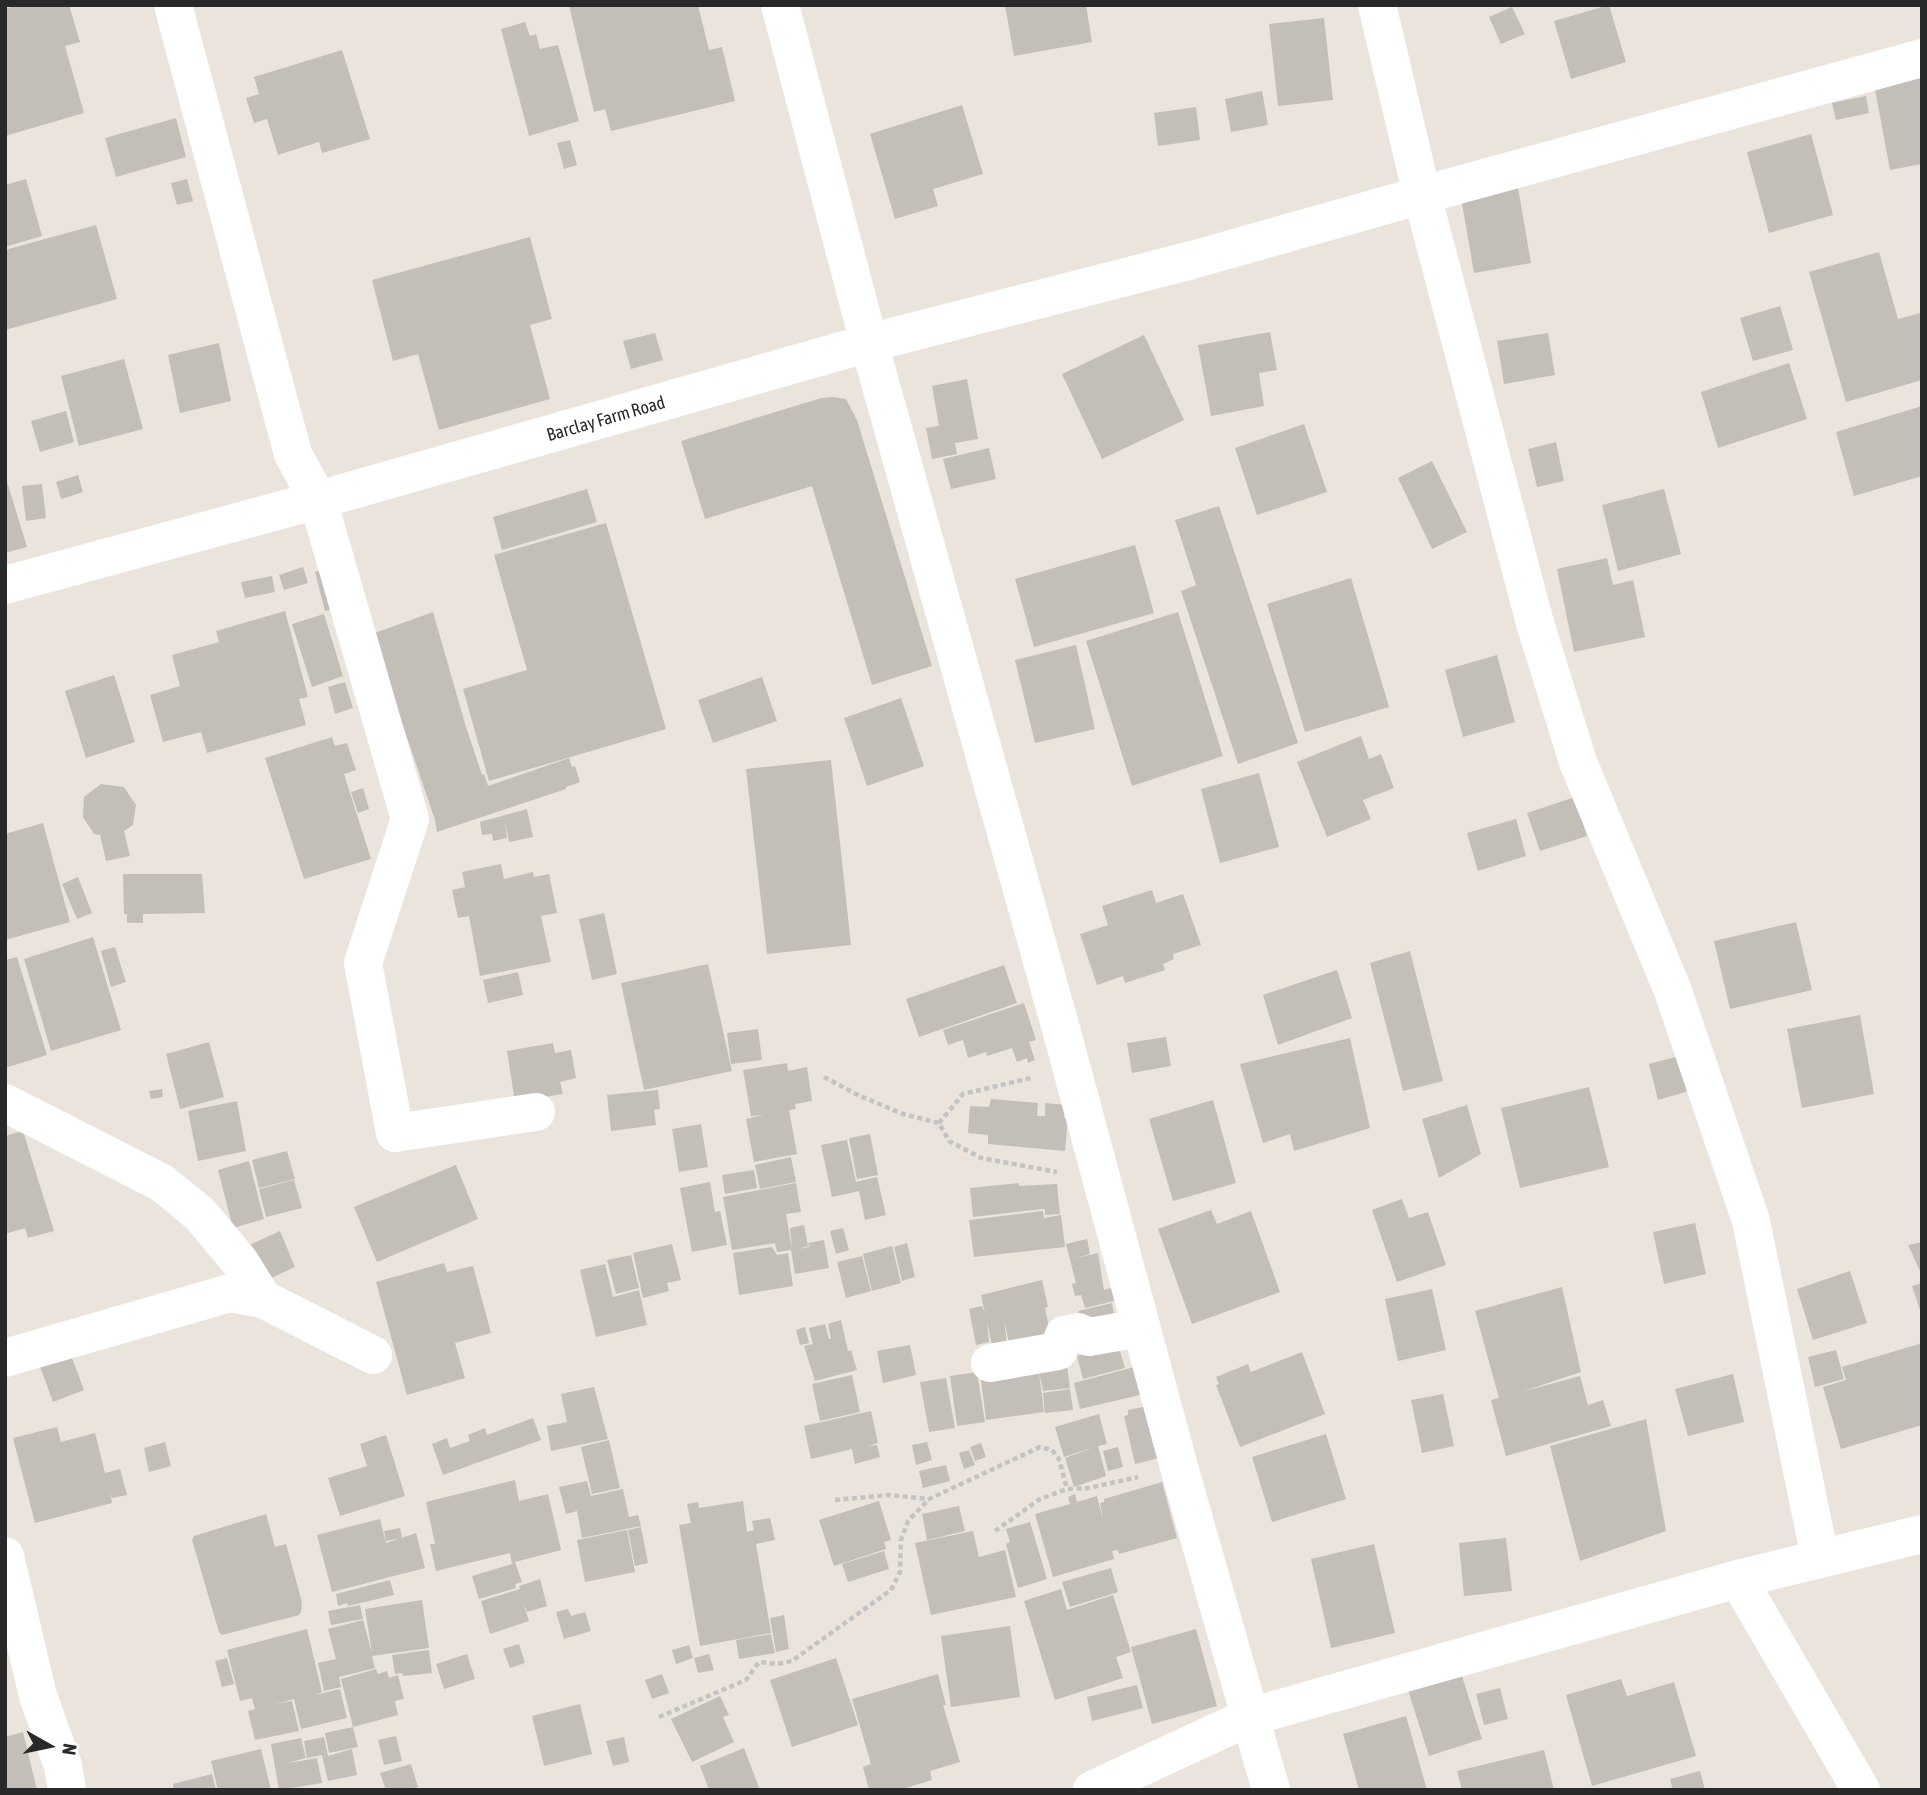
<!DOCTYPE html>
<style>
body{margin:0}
#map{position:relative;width:1927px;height:1795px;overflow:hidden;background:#eae4dc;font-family:"Asap Condensed",sans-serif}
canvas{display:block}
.frame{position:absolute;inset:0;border:7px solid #292929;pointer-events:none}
.north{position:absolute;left:14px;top:1711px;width:70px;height:70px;-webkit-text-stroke:5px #fff;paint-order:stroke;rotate:99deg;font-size:19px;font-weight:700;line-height:28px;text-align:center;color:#292929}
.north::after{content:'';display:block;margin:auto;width:24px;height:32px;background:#292929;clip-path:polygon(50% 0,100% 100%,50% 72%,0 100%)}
</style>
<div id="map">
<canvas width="1927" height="1795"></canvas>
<div class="frame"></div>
<div class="north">N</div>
</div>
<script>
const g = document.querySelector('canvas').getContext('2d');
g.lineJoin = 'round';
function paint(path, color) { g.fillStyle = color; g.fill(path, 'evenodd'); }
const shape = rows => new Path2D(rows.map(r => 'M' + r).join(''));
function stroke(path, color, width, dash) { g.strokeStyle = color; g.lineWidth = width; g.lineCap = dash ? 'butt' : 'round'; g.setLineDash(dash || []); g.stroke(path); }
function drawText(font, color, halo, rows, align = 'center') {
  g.font = font + ' "Asap Condensed",sans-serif'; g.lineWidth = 5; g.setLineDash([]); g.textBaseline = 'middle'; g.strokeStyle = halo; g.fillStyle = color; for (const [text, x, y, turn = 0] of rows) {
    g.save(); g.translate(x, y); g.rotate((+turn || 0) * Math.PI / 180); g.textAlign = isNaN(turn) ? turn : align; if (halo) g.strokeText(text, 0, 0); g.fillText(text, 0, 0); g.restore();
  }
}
paint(shape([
 [19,5,69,5,80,42,65,46,84,113,5,136,5,9],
 [569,5,698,5,709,50,722,47,735,101,611,131,605,109,594,112],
 [1005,5,1086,5,1092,42,1014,56],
 [1609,5,1626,62,1571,79,1554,21],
 [1512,7,1525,34,1501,44,1489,17],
 [1324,18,1333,100,1278,106,1269,24],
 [525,22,530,36,536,34,540,49,558,45,579,121,529,136,501,29],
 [342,50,370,139,322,153,319,142,278,155,267,119,254,123,246,98,259,94,254,77],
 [1922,75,1922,164,1890,170,1874,84],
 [1262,91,1268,125,1231,132,1225,99],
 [1866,96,1869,113,1836,120,1832,103],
 [962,105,983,174,933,189,938,206,895,219,870,134],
 [1196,107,1200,140,1158,146,1154,113],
 [176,118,186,157,116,177,105,138],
 [1811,134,1833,215,1769,233,1747,152],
 [570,140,577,165,564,169,557,143],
 [1516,176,1531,263,1474,273,1459,186],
 [26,179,42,236,5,247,5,185],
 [187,179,193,201,177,205,171,183],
 [96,225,117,299,5,330,5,250],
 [530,237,552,319,530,325,550,399,439,430,418,354,393,361,372,280],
 [1879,252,1898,319,1920,313,1922,380,1846,402,1809,272],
 [1780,306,1793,350,1753,361,1740,318],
 [1270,332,1277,370,1259,373,1264,406,1211,416,1198,345],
 [655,333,663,360,631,369,623,341],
 [1548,333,1555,375,1504,384,1497,341],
 [1144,335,1184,420,1102,459,1062,374],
 [219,343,231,401,180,413,168,355],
 [124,359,143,429,79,446,61,376],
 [1789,363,1807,419,1718,448,1701,392],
 [967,379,978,439,955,443,957,454,932,459,926,428,939,426,932,386],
 [833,397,846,399,857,420,932,666,872,685,812,486,705,519,681,441,821,398],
 [1922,406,1922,476,1854,496,1836,432],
 [66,411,74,442,40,452,31,421],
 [1304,424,1327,492,1257,515,1235,448],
 [1556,442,1564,481,1537,487,1528,449],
 [989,448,996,479,951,489,943,459],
 [1432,461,1467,532,1432,549,1398,478],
 [5,475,27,547,5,553],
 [78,475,83,492,61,499,56,482],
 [42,484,46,518,26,521,22,486],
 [587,489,597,522,502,550,493,517],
 [1664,489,1681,554,1618,571,1602,505],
 [1219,506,1298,743,1238,764,1181,591,1196,585,1175,520],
 [606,523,666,729,489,781,463,689,527,670,494,555],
 [1135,545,1154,613,1034,647,1015,579],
 [1607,558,1613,585,1633,580,1645,637,1574,652,1557,569],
 [303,567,308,583,284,590,279,575],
 [331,567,344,606,325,611,315,572],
 [272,576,275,592,245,598,241,582],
 [1351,578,1389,707,1305,732,1267,604],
 [285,611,308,697,299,699,306,725,207,753,201,732,163,742,150,695,180,686,172,655,219,642,216,631],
 [433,612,466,727,482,775,484,774,488,786,569,758,572,767,575,766,580,782,566,787,566,789,437,832,435,820,372,634],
 [1178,612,1223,756,1132,786,1086,641],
 [324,614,343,676,312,687,292,624],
 [1076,645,1095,729,1035,743,1015,660],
 [1497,655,1515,722,1463,737,1445,670],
 [114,675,135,742,86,758,65,691],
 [762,677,777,721,713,743,698,700],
 [345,682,353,708,335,714,328,687],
 [901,698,924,766,867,786,844,718],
 [1361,736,1369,759,1381,754,1394,788,1363,800,1371,819,1327,837,1297,762],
 [332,737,335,746,347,743,356,770,344,774,371,859,304,879,265,758],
 [831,760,851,945,767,954,746,769],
 [1259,773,1279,847,1220,863,1201,789],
 [101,784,124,787,136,805,133,825,124,831,130,856,106,861,100,835,94,834,83,817,84,797],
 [363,788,369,809,358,813,351,792],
 [1575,797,1587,836,1540,851,1527,813],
 [527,809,533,837,509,842,505,821,507,838,493,841,492,834,482,835,480,822],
 [1516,819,1526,856,1478,871,1467,833],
 [43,823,70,922,5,940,5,834],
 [501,864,504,879,533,872,534,877,549,874,557,913,541,916,551,962,480,976,469,916,458,918,452,890,465,887,462,872],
 [123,874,202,874,205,913,143,914,143,923,127,923,127,914,124,914],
 [78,877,92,913,77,919,62,884],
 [1152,890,1156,903,1183,894,1201,945,1173,954,1174,959,1163,964,1165,970,1125,983,1123,976,1097,985,1080,934,1108,925,1102,906],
 [604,913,617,974,592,980,579,919],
 [1796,922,1812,990,1730,1009,1714,941],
 [93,937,121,1030,51,1051,24,959],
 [115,947,126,982,111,987,101,951],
 [1410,951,1443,1081,1403,1091,1370,963],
 [17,957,47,1055,5,1068,5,960],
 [708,964,732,1071,644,1090,621,983],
 [1004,965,1017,1003,919,1037,906,999],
 [1337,970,1352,1018,1278,1045,1263,995],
 [518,972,523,995,488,1003,483,980],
 [1024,1003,1036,1040,1029,1042,1035,1060,1028,1063,1027,1058,1017,1062,1012,1048,987,1056,986,1052,968,1058,963,1040,948,1045,943,1030],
 [1860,1015,1874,1094,1802,1108,1787,1029],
 [758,1029,762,1060,731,1064,727,1033],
 [1166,1037,1171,1066,1132,1073,1127,1043],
 [1350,1038,1370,1128,1294,1151,1290,1134,1263,1143,1240,1064],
 [209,1042,224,1097,180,1109,166,1054],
 [553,1043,555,1053,571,1050,576,1078,560,1082,563,1094,515,1102,507,1051],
 [1679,1056,1689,1091,1658,1100,1649,1064],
 [787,1063,788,1071,807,1067,812,1101,795,1104,796,1109,789,1110,797,1154,754,1162,746,1119,763,1115,751,1116,743,1070],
 [1589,1087,1609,1167,1520,1188,1501,1108],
 [162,1089,163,1097,151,1099,149,1091],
 [658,1090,660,1109,654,1110,656,1125,611,1131,607,1095],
 [991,1099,1038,1103,1037,1116,1045,1116,1045,1103,1066,1105,1064,1118,1068,1118,1065,1151,988,1144,988,1135,968,1133,970,1106,989,1107],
 [1213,1100,1236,1183,1173,1201,1149,1119],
 [237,1101,246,1151,198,1161,188,1111],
 [1467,1105,1481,1154,1439,1178,1422,1119],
 [701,1124,708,1167,679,1172,672,1129],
 [23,1131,54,1231,28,1238,25,1228,5,1234,5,1136],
 [870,1134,878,1175,857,1179,849,1138],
 [847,1140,856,1182,877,1177,886,1215,865,1220,859,1191,832,1197,821,1145],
 [287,1151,295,1179,259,1188,252,1160],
 [791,1157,796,1182,760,1189,755,1165],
 [249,1161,264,1219,233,1228,218,1170],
 [456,1165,478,1219,377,1262,354,1207],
 [754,1170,757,1188,725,1194,722,1175],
 [294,1180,302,1208,266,1217,259,1189],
 [710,1182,715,1212,720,1211,727,1245,692,1252,680,1188],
 [796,1183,801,1212,786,1214,792,1249,790,1228,804,1225,808,1246,798,1249,809,1247,808,1243,824,1240,829,1268,795,1274,791,1250,777,1252,775,1243,732,1250,723,1197],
 [1019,1183,1019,1186,1057,1184,1060,1214,1045,1215,1045,1209,1042,1209,973,1217,970,1188],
 [1402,1199,1409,1218,1428,1212,1446,1265,1397,1282,1372,1210],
 [1211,1210,1217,1224,1251,1211,1280,1292,1192,1324,1158,1229],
 [1043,1211,1044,1218,1061,1215,1065,1247,974,1257,969,1220],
 [1695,1223,1706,1274,1664,1284,1653,1232],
 [843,1228,849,1250,836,1254,830,1231],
 [280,1231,295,1267,258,1284,243,1248],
 [1087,1239,1090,1254,1073,1259,1098,1253,1104,1290,1111,1288,1114,1301,1085,1308,1081,1295,1075,1296,1072,1284,1076,1283,1066,1244],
 [1922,1242,1922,1275,1908,1245],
 [907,1243,915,1277,902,1281,894,1247],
 [672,1244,681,1280,667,1283,669,1291,643,1298,633,1253],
 [892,1246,901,1283,872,1291,863,1254],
 [772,1247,777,1255,788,1253,793,1286,739,1295,733,1253],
 [631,1255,639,1288,616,1294,607,1260],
 [862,1256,871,1291,846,1298,837,1262],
 [444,1263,447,1272,473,1266,491,1333,455,1343,465,1378,407,1395,376,1282],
 [605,1264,613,1297,639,1290,647,1325,596,1337,580,1270],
 [1850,1271,1867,1323,1813,1340,1797,1289],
 [1042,1280,1048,1307,1045,1308,1052,1342,1011,1352,1004,1320,1007,1343,992,1346,987,1321,989,1342,976,1345,969,1309,982,1306,985,1314,981,1295],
 [1922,1283,1922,1313,1921,1313,1912,1286],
 [1562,1287,1581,1372,1521,1392,1580,1376,1588,1405,1603,1400,1611,1426,1506,1456,1491,1400,1499,1398,1475,1311],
 [1432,1289,1446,1350,1398,1361,1385,1299],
 [1112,1303,1114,1313,1083,1329,1078,1311],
 [841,1320,848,1351,851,1350,857,1370,815,1381,804,1346,813,1344,809,1328,825,1324,829,1339,831,1339,828,1324],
 [805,1327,809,1343,800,1345,796,1330],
 [1922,1343,1922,1425,1841,1449,1823,1387,1846,1380,1842,1367],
 [910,1345,916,1375,883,1383,877,1351],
 [1118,1345,1125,1368,1083,1379,1077,1356],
 [69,1350,84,1390,53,1402,38,1361],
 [1836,1350,1844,1379,1815,1387,1808,1357],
 [1302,1352,1325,1414,1240,1447,1216,1385,1219,1384,1216,1377,1248,1364,1251,1372],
 [1067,1366,1070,1388,1043,1391,1039,1372,1044,1412,986,1420,981,1380],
 [1138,1366,1144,1394,1080,1409,1074,1383],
 [977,1372,985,1422,957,1426,950,1376],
 [1733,1374,1744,1422,1688,1436,1675,1389],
 [852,1375,860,1412,820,1421,812,1384],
 [946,1378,955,1428,929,1432,920,1382],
 [594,1387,608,1439,551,1451,547,1426,567,1422,561,1394],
 [1070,1389,1073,1410,1045,1413,1043,1393],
 [1443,1394,1454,1446,1422,1453,1411,1400],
 [1147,1406,1159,1458,1135,1464,1124,1416,1128,1415,1128,1410],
 [871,1411,878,1443,868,1446,877,1445,880,1457,855,1464,852,1449,811,1459,804,1426],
 [1099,1414,1107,1444,1098,1446,1106,1476,1074,1487,1065,1458,1094,1447,1064,1457,1055,1427],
 [533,1418,541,1440,443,1475,432,1444,447,1438,450,1448,470,1441,468,1435,485,1428,487,1435],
 [1646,1419,1666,1531,1580,1561,1550,1446],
 [57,1427,61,1442,95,1433,105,1473,120,1469,127,1495,112,1498,110,1492,112,1503,35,1523,13,1438],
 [1326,1434,1346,1499,1272,1522,1252,1457],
 [386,1435,405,1496,340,1516,328,1478,367,1466,360,1444],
 [609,1440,620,1488,592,1494,581,1447],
 [165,1442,171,1466,149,1472,144,1448],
 [927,1442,932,1460,916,1465,912,1445],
 [981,1443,986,1457,975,1461,970,1447],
 [1118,1447,1123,1467,1108,1471,1103,1451],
 [969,1450,975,1465,964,1469,959,1453],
 [946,1465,950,1481,923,1488,919,1471],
 [515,1480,519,1501,548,1494,561,1550,515,1562,522,1582,515,1584,516,1588,479,1599,472,1576,512,1564,510,1553,436,1571,430,1544,435,1544,426,1502],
 [587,1481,591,1496,623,1489,629,1517,638,1515,641,1526,582,1538,577,1511,566,1514,559,1487],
 [1162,1482,1177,1538,1119,1554,1118,1550,1112,1551,1114,1559,1053,1577,1035,1514,1070,1504,1068,1497,1075,1494,1077,1502,1097,1496,1103,1520,1100,1503,1104,1502,1104,1499],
 [743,1501,747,1532,754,1530,752,1521,770,1518,775,1540,756,1544,771,1633,700,1646,679,1525,691,1523,687,1504,698,1502,699,1508],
 [879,1501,891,1540,884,1542,886,1549,834,1566,819,1520],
 [959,1506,965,1531,927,1540,922,1514],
 [266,1514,275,1547,286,1544,302,1602,301,1612,299,1615,222,1635,219,1632,192,1540,194,1536],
 [380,1519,386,1543,416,1533,425,1568,332,1592,317,1535],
 [1030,1522,1047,1579,1018,1588,1006,1544,1010,1542,1006,1529],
 [641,1527,648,1563,635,1566,628,1530],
 [400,1528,402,1538,386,1541,384,1531],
 [627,1530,635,1572,585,1582,577,1540],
 [973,1531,979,1557,1005,1550,1016,1597,931,1615,915,1543],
 [1506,1538,1512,1591,1464,1596,1459,1543],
 [1374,1544,1395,1633,1331,1648,1311,1559],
 [884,1551,889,1569,848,1582,842,1564],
 [1111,1568,1118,1592,1070,1607,1062,1582],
 [540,1579,547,1606,527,1612,523,1602,529,1621,490,1634,481,1601,520,1589,519,1586],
 [390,1580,394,1595,348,1606,347,1603,338,1606,336,1594],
 [1061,1589,1067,1610,1113,1595,1131,1652,1116,1657,1123,1678,1055,1700,1024,1601],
 [422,1600,429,1648,372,1656,375,1668,339,1677,341,1687,324,1691,318,1663,336,1659,328,1629,363,1620,372,1653,365,1609],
 [360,1605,363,1619,331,1625,328,1611],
 [568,1609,571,1616,585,1612,591,1631,564,1639,556,1612],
 [784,1615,789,1649,776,1652,770,1618],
 [1010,1626,1020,1697,951,1707,941,1636],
 [307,1629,322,1692,315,1695,340,1689,347,1718,301,1729,294,1699,276,1704,292,1701,299,1731,255,1740,248,1711,255,1709,252,1698,240,1701,227,1650],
 [1196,1629,1217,1706,1152,1724,1131,1647],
 [771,1634,775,1653,739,1659,736,1640],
 [519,1644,525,1663,510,1668,503,1649],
 [689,1645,693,1658,676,1664,672,1650],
 [429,1650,432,1673,403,1676,402,1673,395,1674,392,1655],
 [467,1654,475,1679,444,1689,436,1664],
 [709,1654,714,1670,698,1673,694,1658],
 [227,1658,234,1684,222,1687,215,1661],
 [836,1658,858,1725,792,1747,770,1680],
 [376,1669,378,1674,387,1671,389,1678,398,1675,404,1699,395,1701,398,1715,353,1727,341,1679],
 [1460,1670,1482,1739,1429,1756,1407,1687],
 [662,1674,669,1693,652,1699,645,1680],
 [938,1674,946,1705,943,1705,960,1762,930,1771,932,1780,899,1790,869,1790,863,1767,871,1764,852,1699],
 [1621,1679,1627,1696,1674,1682,1696,1756,1592,1786,1566,1695],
 [1137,1685,1143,1708,1092,1721,1087,1697],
 [1500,1688,1508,1719,1484,1725,1476,1694],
 [720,1696,729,1715,723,1717,734,1742,692,1762,671,1719],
 [580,1704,592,1754,544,1766,532,1716],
 [1406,1716,1427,1790,1359,1790,1343,1734],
 [353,1727,358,1747,329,1753,325,1733],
 [23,1732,37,1790,5,1790,5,1737],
 [396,1736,402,1761,384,1765,378,1740],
 [324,1737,328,1756,352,1749,357,1775,328,1781,322,1755,307,1758,304,1741],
 [624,1737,629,1762,613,1766,606,1741],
 [301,1738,306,1758,284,1764,317,1758,322,1783,279,1790,271,1744],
 [744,1748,760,1790,709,1790,700,1766],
 [261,1749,271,1790,218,1790,211,1761],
 [1544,1750,1554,1790,1462,1790,1457,1771],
 [411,1764,418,1787,407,1790,386,1790,380,1773],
 [1700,1771,1705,1790,1673,1790,1670,1779],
 [212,1774,216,1790,174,1790,173,1784]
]), '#c3beb7');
stroke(shape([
 [824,1077,860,1096,903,1114,939,1123,949,1141,981,1158,1057,1172],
 [939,1123,963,1094,1031,1078],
 [835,1500,889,1495,929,1499,1040,1447,1052,1450,1059,1459,1067,1489],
 [995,1531,1040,1499,1067,1489,1089,1488,1138,1477],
 [659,1717,746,1680,759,1662,777,1664,792,1661,891,1590,900,1572,901,1540,908,1521,929,1499]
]), '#c3c3c3', 4.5, [5, 3.5]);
stroke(shape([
 [173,5,293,454,318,500,410,819,363,963,395,1133,536,1112],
 [5,585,318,500,869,343,780,5],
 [5,1103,162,1183,200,1214,240,1262,263,1299],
 [5,1358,230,1293,263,1299,373,1355],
 [990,1363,1058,1351,1064,1335,1078,1332,1089,1337,1141,1328],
 [5,1556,38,1696,63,1766,67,1790],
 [1820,1558,1751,1221,1673,991,1578,762,1535,623,1422,195,1922,58],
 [1738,1579,1861,1790],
 [1092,1790,1249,1717,1738,1579,1922,1534],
 [1271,1790,1179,1467,1063,1036,869,343,1192,260,1422,195,1377,5]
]), '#fff', 38);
drawText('18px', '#292929', '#fff', [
 ["Barclay Farm Road",606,419,-16]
]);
</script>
